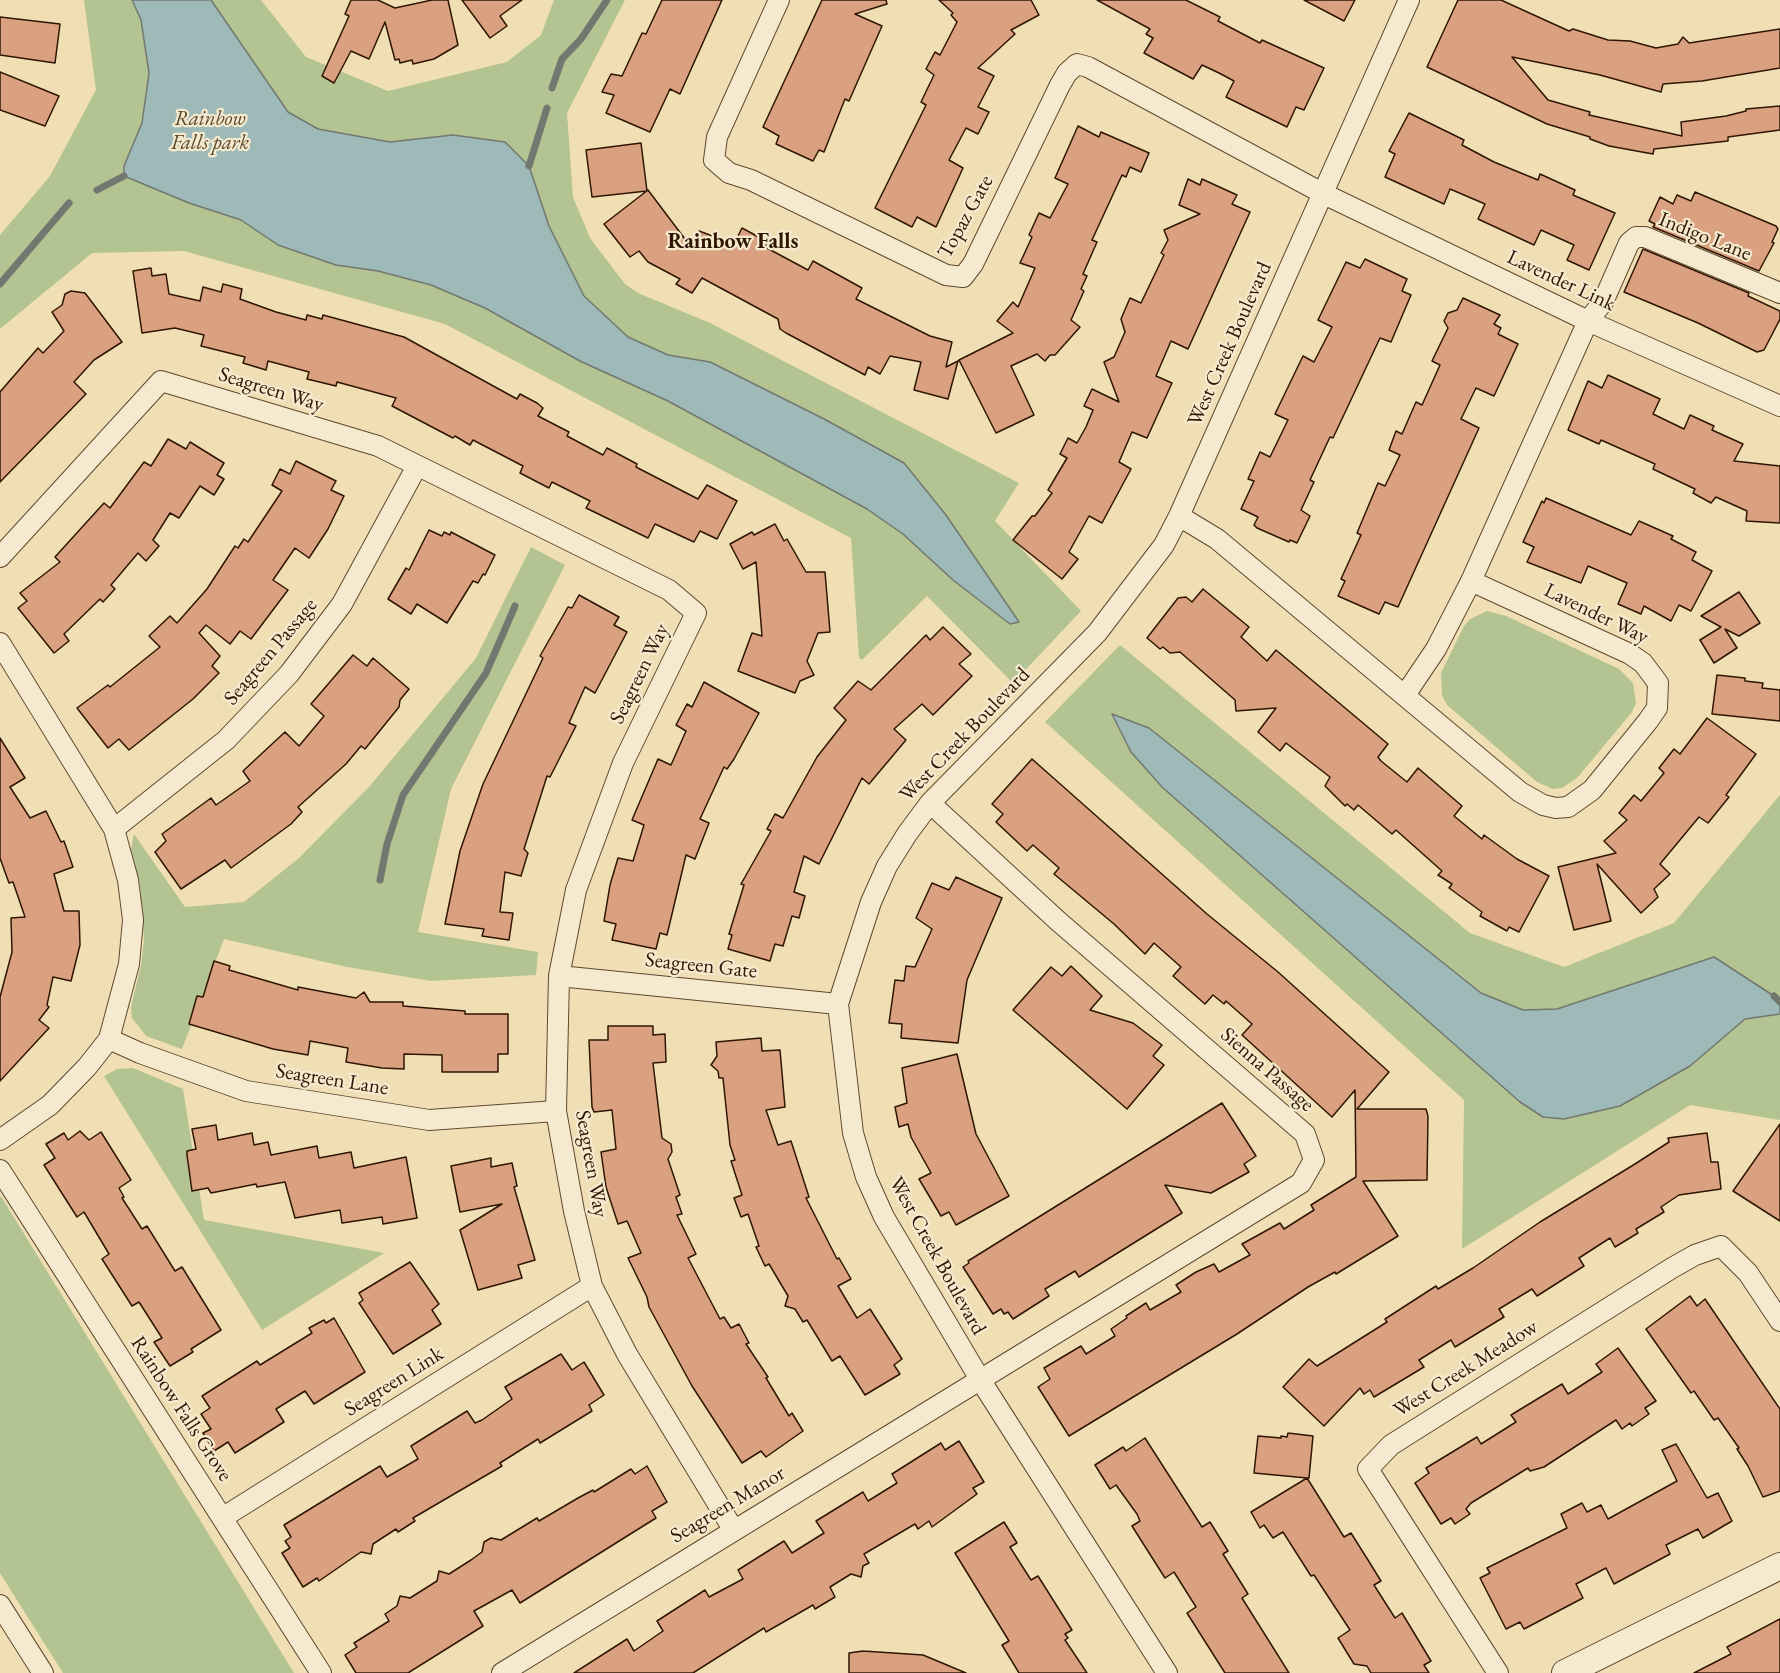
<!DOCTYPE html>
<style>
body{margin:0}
canvas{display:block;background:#f0dfb5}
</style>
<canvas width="1780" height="1673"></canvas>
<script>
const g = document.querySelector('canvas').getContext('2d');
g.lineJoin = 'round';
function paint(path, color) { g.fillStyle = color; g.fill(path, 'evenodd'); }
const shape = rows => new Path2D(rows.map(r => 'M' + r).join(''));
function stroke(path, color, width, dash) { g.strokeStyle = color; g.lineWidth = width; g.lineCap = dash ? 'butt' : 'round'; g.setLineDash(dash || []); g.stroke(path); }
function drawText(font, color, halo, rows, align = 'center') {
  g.font = font + ' "EB Garamond",serif'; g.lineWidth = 4.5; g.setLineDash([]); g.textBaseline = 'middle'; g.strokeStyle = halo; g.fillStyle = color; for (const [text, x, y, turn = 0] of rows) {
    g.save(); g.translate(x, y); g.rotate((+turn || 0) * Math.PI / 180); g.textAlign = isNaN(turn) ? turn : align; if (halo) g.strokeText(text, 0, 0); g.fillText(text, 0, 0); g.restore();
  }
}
paint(shape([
 [84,0,261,0,306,57,388,91,507,62,541,35,554,0,625,0,567,113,573,197,590,238,615,271,625,284,638,293,710,323,1019,483,995,521,1081,611,1013,683,927,596,862,660,859,658,851,538,445,324,184,251,92,253,0,329,0,235,50,176,96,90],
 [531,547,565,565,451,789,418,932,538,952,536,975,431,981,347,967,224,939,182,1049,146,1036,132,1018,131,1007,141,965,144,940,140,885,131,850,134,834,185,907,244,902,299,858,369,787,476,658],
 [1487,611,1506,616,1619,669,1633,683,1636,703,1632,712,1577,778,1562,788,1553,789,1537,782,1447,705,1442,695,1441,673,1464,626,1470,619],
 [1120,645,1470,933,1564,967,1674,923,1780,795,1780,1120,1690,1105,1462,1249,1464,1100,1045,722],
 [133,1068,183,1089,204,1220,384,1253,262,1330,104,1076,117,1069],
 [0,1196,2,1198,294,1673,63,1673,0,1573]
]), '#b3c392');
const water = shape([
 [132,0,211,0,288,112,318,129,390,142,453,135,505,142,529,166,549,226,584,296,628,337,668,355,710,362,826,420,904,463,946,515,1019,622,1010,624,953,580,903,534,867,509,668,401,580,361,485,308,431,285,378,271,336,265,278,245,241,220,189,203,124,176,124,166,142,123,149,73,141,20,132,0],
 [1112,714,1149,728,1481,993,1523,1010,1557,1009,1714,957,1774,996,1780,1002,1780,1014,1745,1019,1690,1066,1620,1106,1564,1119,1543,1117,1520,1102,1162,787,1131,752,1112,714]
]);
paint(water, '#9ebab8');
stroke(water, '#72786f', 1.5);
stroke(shape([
 [552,88,562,59,581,39,607,0],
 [529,166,547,108],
 [97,190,124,176],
 [0,284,69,203],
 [380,880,387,844,403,795,486,673,515,606],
 [1774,996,1780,1002]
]), '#72786f', 7);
const building = shape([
 [351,0,378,0,395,8,432,0,448,0,458,45,434,59,413,64,412,60,400,63,399,59,395,60,385,22,369,59,351,51,334,83,322,76,349,16,345,14,351,0],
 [462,0,522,0,500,16,507,26,490,38,462,0],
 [662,0,722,0,680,94,670,89,650,132,606,113,614,95,602,92,611,74,622,76,642,33,646,34,662,0],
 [822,0,886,0,887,4,855,14,882,26,849,101,845,99,824,152,819,150,813,161,776,144,779,136,763,127,822,0],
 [939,0,1031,0,1039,15,1011,30,1015,34,978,68,994,76,978,107,989,112,978,134,966,128,949,160,963,168,936,227,917,217,912,227,875,208,926,105,921,102,934,75,926,69,935,52,940,55,957,22,951,15,953,13,939,0],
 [1097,0,1186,0,1220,17,1218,21,1260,43,1262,40,1324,68,1304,110,1296,107,1287,127,1226,97,1234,81,1219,73,1202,65,1193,79,1144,53,1153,38,1146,34,1150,29,1097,0],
 [1304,0,1355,0,1344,21,1304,0],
 [1458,0,1501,0,1569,31,1573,29,1608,40,1630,41,1656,48,1678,44,1683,37,1689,43,1780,29,1780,68,1702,81,1663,84,1661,92,1600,75,1512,57,1548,100,1590,112,1589,115,1682,136,1681,122,1726,116,1746,111,1746,109,1780,106,1780,130,1728,137,1728,141,1654,149,1653,154,1609,146,1590,139,1590,137,1547,124,1427,67,1458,0],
 [0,17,60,24,55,63,0,55,0,17],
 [0,72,59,96,45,126,0,110,0,72],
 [1409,113,1464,140,1462,145,1494,162,1538,180,1540,174,1551,179,1575,190,1573,195,1615,213,1589,270,1567,260,1574,245,1541,230,1534,245,1478,219,1485,204,1450,189,1444,204,1385,177,1395,154,1389,151,1409,113],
 [1078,126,1099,137,1101,132,1149,153,1141,172,1130,167,1126,177,1122,175,1092,240,1097,242,1083,274,1087,276,1081,289,1084,291,1071,320,1080,327,1055,355,1050,355,1045,361,1037,354,1011,366,1034,415,996,433,959,360,1013,333,997,321,1013,302,1018,307,1035,268,1020,263,1032,237,1029,235,1039,213,1050,218,1068,184,1055,178,1078,126],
 [641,143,647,191,592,197,586,150,641,143],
 [1188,179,1200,185,1202,179,1237,195,1232,204,1250,212,1188,349,1171,341,1156,376,1172,383,1147,438,1132,432,1119,462,1131,469,1102,523,1089,516,1069,552,1078,559,1062,579,1013,540,1032,516,1035,516,1052,493,1048,490,1067,458,1060,454,1068,438,1077,443,1086,427,1093,410,1084,406,1092,389,1119,402,1104,362,1114,357,1125,332,1121,319,1130,298,1141,303,1164,255,1161,253,1168,240,1164,230,1200,214,1179,205,1188,179],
 [648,190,691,247,699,231,734,244,742,228,768,242,765,247,808,270,813,261,862,288,856,299,930,336,952,342,946,367,958,361,948,399,914,390,921,362,890,356,880,374,868,367,865,375,786,333,780,329,778,319,702,278,692,293,676,284,680,279,648,262,639,251,630,257,604,224,648,190],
 [1695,192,1776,226,1778,229,1772,242,1774,243,1759,271,1653,227,1655,224,1649,221,1660,197,1673,204,1677,195,1691,201,1695,192],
 [1643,249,1749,293,1748,296,1780,311,1780,319,1764,350,1757,352,1698,323,1624,292,1643,249],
 [1365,259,1407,279,1402,291,1411,295,1391,342,1380,338,1333,438,1330,437,1310,480,1314,482,1301,510,1310,516,1297,543,1290,540,1289,542,1257,528,1254,525,1258,517,1241,509,1254,481,1248,479,1260,452,1270,457,1288,420,1275,414,1303,356,1314,362,1332,327,1318,320,1346,262,1360,268,1365,259],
 [151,268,152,276,166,274,169,294,200,301,203,287,221,292,223,284,242,289,240,299,276,312,306,320,307,315,322,319,323,315,404,337,517,399,520,394,537,403,543,408,538,416,569,432,567,436,603,455,607,448,637,464,636,467,698,499,707,485,737,501,717,539,700,531,694,542,655,524,648,538,586,508,590,501,552,482,549,488,520,473,523,466,473,440,470,445,455,436,453,438,392,406,396,398,337,382,336,386,307,379,309,372,268,361,266,370,243,363,245,357,201,346,204,335,175,328,142,333,133,271,151,268],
 [71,291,85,293,122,342,94,360,74,382,86,394,0,482,0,392,38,348,43,353,64,331,52,312,62,305,65,294,71,291],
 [1463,298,1500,315,1494,324,1501,328,1498,334,1518,344,1494,396,1476,388,1461,419,1479,428,1398,607,1385,602,1379,614,1338,596,1345,581,1341,579,1361,535,1357,533,1378,483,1385,486,1400,455,1389,450,1396,431,1402,434,1416,402,1422,405,1440,365,1432,361,1448,328,1444,321,1448,313,1457,310,1463,298],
 [1608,375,1660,399,1653,414,1684,429,1690,415,1714,426,1712,430,1743,444,1734,461,1780,466,1780,523,1746,521,1747,511,1716,497,1711,503,1693,493,1695,489,1653,469,1655,464,1601,440,1599,444,1568,430,1588,381,1602,388,1608,375],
 [168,439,186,449,190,442,224,463,217,475,224,479,214,495,200,486,179,518,170,513,153,540,159,546,146,561,138,553,111,585,115,589,103,602,100,599,64,634,69,641,54,653,18,608,27,601,20,593,60,562,55,557,104,503,110,508,144,462,151,466,168,439],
 [296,461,336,481,331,490,344,496,328,529,309,558,295,548,273,580,288,590,251,639,240,631,230,644,206,625,199,633,220,656,212,666,219,673,193,699,129,750,119,739,108,748,77,708,108,685,110,687,160,647,149,636,170,616,177,623,207,589,235,546,238,548,244,539,248,542,282,491,272,485,280,469,290,474,296,461],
 [1546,498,1631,535,1639,521,1673,536,1671,539,1696,552,1692,560,1712,571,1691,611,1679,605,1671,621,1644,606,1641,614,1618,604,1627,583,1588,566,1581,583,1527,562,1534,547,1523,542,1542,501,1544,503,1546,498],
 [775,524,784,541,787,539,806,572,825,572,830,632,818,633,807,661,814,675,800,681,795,693,738,671,752,633,762,636,756,562,743,569,730,544,752,532,754,535,775,524],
 [429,530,442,536,444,532,450,535,451,532,495,555,485,575,483,574,478,583,473,581,447,623,417,604,411,614,388,599,406,568,409,570,429,530],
 [1203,589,1249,627,1241,637,1267,661,1276,650,1388,744,1378,757,1381,761,1407,782,1418,768,1462,806,1454,816,1482,839,1484,835,1517,859,1549,876,1519,932,1509,927,1507,931,1480,916,1482,912,1449,888,1452,884,1438,875,1442,871,1396,830,1392,834,1358,805,1354,810,1347,804,1345,806,1325,786,1330,777,1286,743,1280,751,1258,732,1276,708,1236,711,1235,700,1180,652,1170,653,1163,647,1160,649,1147,638,1178,598,1186,597,1192,602,1203,589],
 [1739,592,1760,623,1739,636,1725,629,1737,648,1714,663,1700,640,1721,627,1701,616,1739,592],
 [579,595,619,617,614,625,627,632,595,693,585,687,569,723,576,726,550,777,547,776,524,849,528,853,521,876,505,872,500,912,513,913,509,940,482,936,484,929,445,924,460,851,483,784,543,658,540,656,568,607,572,608,579,595],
 [943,627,971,654,959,664,972,676,933,715,922,704,894,729,906,740,869,784,862,778,819,864,804,856,794,892,805,896,799,918,792,916,783,946,775,944,770,961,728,949,732,935,729,934,744,885,741,884,771,831,767,829,775,814,783,818,817,757,846,720,834,708,858,681,871,690,926,635,930,640,943,627],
 [353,655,367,666,373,658,409,689,400,700,399,707,365,749,361,746,346,764,298,807,302,812,291,824,231,868,225,860,181,889,155,852,166,841,162,834,211,798,216,805,250,781,243,771,285,732,299,746,324,716,311,704,353,655],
 [1717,675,1745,678,1745,681,1763,683,1762,688,1780,690,1780,721,1712,714,1717,675],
 [704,682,759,713,734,759,727,769,724,767,700,819,709,823,695,859,686,855,667,935,660,933,656,949,612,940,616,924,604,921,610,885,618,858,633,861,644,825,632,820,658,759,671,765,686,731,676,725,687,704,692,707,704,682],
 [1707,718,1756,754,1726,795,1729,797,1708,823,1699,817,1660,864,1670,874,1654,889,1658,897,1641,913,1597,864,1611,921,1574,930,1558,867,1616,853,1604,841,1627,820,1619,813,1634,795,1641,801,1664,773,1659,768,1674,749,1680,754,1707,718],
 [0,738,25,778,10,787,30,818,46,811,61,842,64,841,73,867,54,874,64,911,79,911,80,945,71,981,53,977,47,1005,49,1007,39,1020,49,1028,0,1081,0,997,12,952,11,918,25,917,13,882,9,883,0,858,0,738],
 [1032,759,1207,914,1278,972,1389,1072,1357,1109,1426,1109,1428,1116,1427,1180,1363,1181,1398,1236,1336,1274,1335,1272,1308,1287,1237,1334,1069,1436,1038,1387,1050,1379,1044,1368,1081,1346,1086,1354,1115,1336,1111,1329,1127,1318,1126,1316,1146,1303,1150,1310,1181,1292,1176,1285,1196,1272,1214,1264,1219,1272,1250,1255,1242,1244,1280,1223,1284,1229,1314,1210,1311,1205,1356,1177,1355,1090,1332,1117,1242,1035,1252,1024,1226,1001,1224,1004,1213,995,1205,1004,1173,976,1181,967,1154,943,1145,954,1114,924,1054,874,1059,868,1033,845,1027,851,996,822,1003,814,992,804,1032,759],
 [956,877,1002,898,967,980,958,1043,901,1038,902,1024,889,1023,895,980,904,981,906,966,915,967,932,929,916,918,932,883,949,890,956,877],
 [214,961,230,966,229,970,298,990,298,987,356,998,364,992,370,1002,403,1002,403,1006,465,1011,465,1014,508,1014,508,1054,498,1054,498,1072,442,1072,442,1055,404,1054,404,1069,382,1068,346,1062,348,1048,310,1041,308,1055,273,1049,189,1024,197,996,203,997,214,961],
 [1071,966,1102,996,1090,1010,1133,1023,1162,1045,1153,1056,1164,1065,1127,1109,1013,1010,1051,967,1062,976,1071,966],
 [608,1026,653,1026,653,1035,665,1034,666,1062,653,1063,662,1138,671,1144,672,1152,668,1159,680,1195,676,1197,682,1214,677,1215,696,1254,688,1258,720,1319,724,1317,731,1328,739,1324,749,1343,746,1344,768,1377,766,1378,789,1416,792,1413,803,1431,766,1457,761,1451,742,1463,692,1386,649,1307,647,1297,628,1258,641,1253,627,1221,618,1224,606,1187,601,1152,616,1149,612,1110,594,1112,592,1107,589,1040,608,1040,608,1026],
 [761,1038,762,1051,780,1050,785,1107,766,1110,778,1145,791,1141,809,1197,806,1198,837,1259,839,1258,851,1279,838,1286,857,1318,870,1309,902,1359,894,1365,900,1374,865,1395,840,1356,832,1361,807,1320,803,1322,795,1309,785,1306,788,1296,769,1264,765,1266,756,1247,759,1246,748,1214,741,1217,734,1198,742,1195,731,1161,735,1160,730,1145,723,1078,719,1078,718,1071,711,1065,717,1056,716,1042,761,1038],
 [957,1054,976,1134,1009,1196,956,1225,949,1212,941,1216,919,1179,931,1173,911,1137,908,1124,899,1127,895,1107,907,1103,902,1068,957,1054],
 [1222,1103,1256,1156,1244,1164,1249,1172,1211,1193,1165,1185,1182,1213,1079,1277,1075,1271,1045,1289,1049,1296,1013,1319,1008,1312,1004,1314,1001,1309,993,1314,963,1267,969,1263,968,1261,1222,1103],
 [1780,1124,1780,1221,1733,1191,1780,1124],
 [216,1125,218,1140,252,1133,254,1145,268,1142,271,1155,317,1146,319,1158,351,1152,354,1168,406,1157,417,1218,383,1224,382,1217,342,1223,340,1210,295,1218,285,1182,257,1187,256,1184,211,1193,208,1188,192,1191,187,1155,187,1151,196,1149,192,1129,216,1125],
 [80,1131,89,1140,101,1132,131,1180,119,1188,124,1197,122,1198,142,1229,147,1226,175,1271,182,1267,221,1330,191,1349,193,1352,170,1366,154,1342,162,1338,139,1302,132,1306,102,1259,109,1254,84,1212,77,1217,44,1165,55,1158,46,1144,64,1133,68,1140,80,1131],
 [1707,1133,1711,1162,1718,1162,1721,1189,1679,1195,1661,1207,1664,1212,1636,1229,1638,1233,1615,1247,1610,1238,1579,1258,1584,1266,1537,1296,1532,1289,1499,1309,1504,1317,1455,1347,1451,1340,1419,1360,1424,1367,1374,1397,1370,1390,1364,1394,1360,1388,1324,1426,1283,1387,1309,1359,1317,1366,1387,1322,1385,1319,1436,1286,1438,1289,1473,1268,1540,1222,1635,1164,1669,1142,1668,1138,1707,1133],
 [491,1158,491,1167,512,1163,517,1186,514,1187,535,1260,518,1265,522,1278,478,1290,460,1230,502,1204,460,1212,451,1166,491,1158],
 [410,1262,439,1304,432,1310,441,1324,393,1354,359,1303,363,1300,359,1293,410,1262],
 [1690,1296,1697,1306,1705,1299,1780,1409,1780,1491,1763,1497,1748,1466,1737,1449,1739,1448,1718,1418,1714,1420,1694,1391,1691,1393,1646,1329,1690,1296],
 [334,1318,365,1372,314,1404,305,1391,276,1409,284,1422,235,1453,228,1442,214,1451,203,1433,211,1429,201,1414,210,1408,202,1396,257,1361,260,1365,312,1333,309,1328,324,1320,326,1323,334,1318],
 [1618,1348,1656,1401,1645,1408,1649,1414,1632,1426,1630,1423,1622,1429,1616,1420,1544,1467,1530,1471,1528,1468,1471,1503,1466,1509,1470,1514,1455,1524,1451,1518,1441,1524,1415,1483,1429,1473,1426,1468,1477,1437,1481,1444,1516,1422,1511,1415,1562,1384,1568,1394,1602,1372,1596,1364,1618,1348],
 [561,1354,572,1370,584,1362,604,1395,589,1405,592,1411,540,1443,538,1439,500,1463,502,1466,413,1518,415,1521,398,1532,396,1529,373,1544,371,1554,361,1552,319,1581,317,1578,303,1587,282,1553,290,1548,285,1541,291,1537,284,1525,380,1466,387,1477,418,1459,411,1446,467,1411,475,1423,482,1420,512,1399,505,1387,561,1354],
 [1288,1433,1313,1436,1309,1478,1307,1478,1344,1537,1351,1533,1368,1560,1381,1581,1374,1585,1395,1618,1402,1613,1431,1661,1424,1665,1429,1673,1371,1673,1367,1666,1354,1664,1338,1638,1350,1630,1314,1575,1311,1576,1283,1532,1273,1538,1264,1525,1260,1528,1251,1512,1307,1478,1254,1473,1258,1436,1281,1438,1281,1436,1287,1437,1288,1433],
 [1145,1438,1202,1527,1210,1522,1228,1551,1223,1554,1248,1594,1242,1598,1289,1673,1225,1673,1187,1613,1196,1607,1174,1572,1165,1578,1132,1526,1140,1521,1137,1514,1116,1485,1110,1489,1095,1465,1123,1447,1126,1451,1145,1438],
 [959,1441,984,1482,973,1488,977,1494,932,1527,929,1521,918,1529,915,1524,864,1554,869,1563,863,1566,861,1577,851,1574,830,1587,835,1597,815,1609,813,1605,766,1632,764,1628,693,1673,574,1673,627,1639,634,1651,663,1631,657,1621,705,1590,709,1597,743,1579,738,1570,784,1541,792,1553,824,1533,816,1521,863,1492,868,1501,897,1483,892,1474,941,1443,945,1450,959,1441],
 [1676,1444,1707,1498,1718,1493,1732,1521,1703,1538,1698,1529,1666,1545,1670,1554,1614,1584,1606,1568,1576,1584,1583,1598,1524,1629,1520,1622,1506,1629,1480,1578,1490,1573,1487,1568,1567,1528,1561,1514,1582,1503,1587,1512,1601,1505,1608,1519,1677,1481,1662,1450,1676,1444],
 [647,1466,667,1502,652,1511,656,1518,520,1603,512,1590,474,1611,483,1626,408,1673,356,1673,345,1655,357,1647,354,1643,389,1621,385,1614,397,1606,400,1596,410,1598,437,1581,439,1571,449,1574,471,1560,482,1552,484,1542,491,1538,501,1540,537,1518,539,1521,578,1498,593,1490,594,1492,631,1469,635,1474,647,1466],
 [1004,1522,1017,1543,1010,1547,1031,1580,1038,1576,1072,1630,1065,1634,1068,1638,1065,1640,1087,1673,1019,1673,1002,1645,1009,1641,955,1553,1004,1522],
 [1780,1619,1780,1673,1694,1673,1731,1654,1727,1647,1780,1619],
 [863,1651,923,1655,966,1673,849,1673,849,1653,863,1651]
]);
paint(building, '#daa181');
stroke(building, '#2f1502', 1.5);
const minor = shape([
 [779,0,717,137,714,160,729,173,751,180,946,275,963,277,973,264,1060,85,1067,73,1077,64,1088,67,1324,194,1588,321,1780,406],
 [1179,516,1217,539,1520,792,1543,805,1556,808,1568,807,1592,790,1648,721,1657,708,1658,683,1643,663,1630,654,1471,581],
 [0,557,161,381,378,446,669,590,696,613,623,763,576,890,559,976,556,1111,574,1211,592,1286,627,1354,733,1529],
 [0,643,114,829,128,880,133,920,129,964,109,1039,87,1067,50,1105,0,1140],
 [1405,695,1436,649,1471,581,1588,321,1603,302,1629,243,1636,237,1645,237,1780,293],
 [114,829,226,740,289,674,342,604,417,466],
 [559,976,838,1004],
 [109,1039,140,1053,246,1091,429,1120,556,1111],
 [0,1170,321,1673],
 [222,1518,592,1286],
 [0,1605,43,1673],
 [502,1673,1301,1183,1314,1160,1305,1134,1058,921,930,803],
 [1167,1673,981,1381,884,1217,866,1177,853,1133,838,1004,871,902,887,866,907,834,930,803,1097,633,1164,545,1179,516,1409,0],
 [1498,1673,1368,1469,1391,1445,1672,1268,1695,1255,1721,1246,1748,1273,1780,1321]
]);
const tertiary = shape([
 [1565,1673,1780,1566]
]);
stroke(minor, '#5f482f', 22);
stroke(tertiary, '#5f482f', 28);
stroke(minor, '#f5eacf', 20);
stroke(tertiary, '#f5eacf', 26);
drawText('italic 21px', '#57492d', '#f5eacf', [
 ["Rainbow",210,119],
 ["Falls park",210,143]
]);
drawText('21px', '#2f1502', '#f5eacf', [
 ["Topaz Gate",966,217,-61],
 ["Indigo Lane",1705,237,22],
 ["Lavender Link",1561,281,25],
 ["West Creek Boulevard",1230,344,-66],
 ["Seagreen Way",271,390,17],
 ["Lavender Way",1596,614,26],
 ["Seagreen Passage",271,652,-50],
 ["Seagreen Way",640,674,-64],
 ["West Creek Boulevard",965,735,-46],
 ["Seagreen Gate",701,966,6],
 ["Sienna Passage",1267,1070,41],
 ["Seagreen Lane",332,1080,9],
 ["Seagreen Way",591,1164,80],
 ["West Creek Boulevard",937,1256,61],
 ["West Creek Meadow",1466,1369,-32],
 ["Seagreen Link",394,1382,-32],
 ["Rainbow Falls Grove",181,1409,57],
 ["Seagreen Manor",728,1505,-31]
]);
drawText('bold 22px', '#2f1502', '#f5eacf', [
 ["Rainbow Falls",733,242]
]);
</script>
